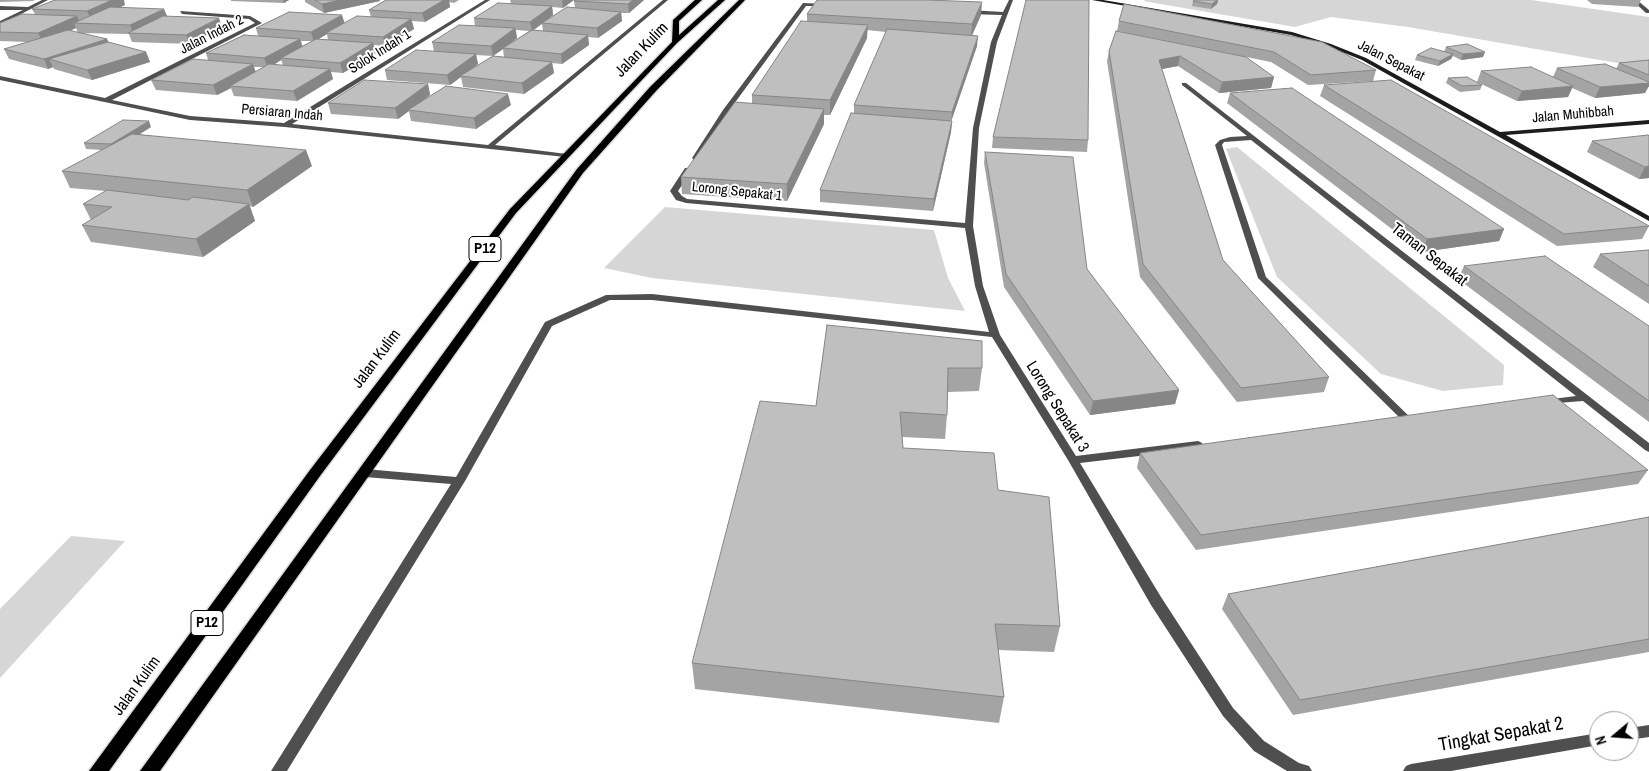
<!DOCTYPE html>
<style>
body{margin:0}
#map{position:relative;width:1649px;height:771px;overflow:hidden;background:#fff;font-family:"Archivo Narrow",sans-serif}
canvas{display:block}
.north{position:absolute;left:1589px;top:711px;width:50px;height:50px;box-sizing:border-box;background:#fff;border:1px solid #999;border-radius:50%;rotate:252deg;font-size:14px;font-weight:700;line-height:20px;text-align:center;color:#000}
.north::after{content:'';display:block;margin:auto;width:18px;height:22px;background:#000;clip-path:polygon(50% 0,100% 100%,50% 72%,0 100%)}
</style>
<div id="map">
<canvas width="1649" height="771"></canvas>
<div class="north">N</div>
</div>
<script>
const g = document.querySelector('canvas').getContext('2d');
g.lineJoin = 'round';
function paint(path, color) { g.fillStyle = color; g.fill(path, 'evenodd'); }
const shape = rows => new Path2D(rows.map(r => 'M' + r).join(''));
function stroke(path, color, width, dash) { g.strokeStyle = color; g.lineWidth = width; g.lineCap = dash ? 'butt' : 'round'; g.setLineDash(dash || []); g.stroke(path); }
function drawText(font, color, halo, rows, align = 'center') {
  g.font = font + ' "Archivo Narrow",sans-serif'; g.lineWidth = 4; g.setLineDash([]); g.textBaseline = 'middle'; g.strokeStyle = halo; g.fillStyle = color; for (const [text, x, y, turn = 0] of rows) {
    g.save(); g.translate(x, y); g.rotate((+turn || 0) * Math.PI / 180); g.textAlign = isNaN(turn) ? turn : align; if (halo) g.strokeText(text, 0, 0); g.fillText(text, 0, 0); g.restore();
  }
}
paint(shape([
 [1146,0,1531,0,1649,17,1649,64,1629,65,1408,27,1331,17,1295,27,1143,1],
 [1237,147,1504,365,1503,385,1443,391,1381,374,1277,277,1226,149],
 [665,207,934,230,948,278,965,311,652,278,604,268],
 [71,536,125,541,0,678,0,609]
]), '#d6d6d6');
const primary = shape([
 [695,0,702,0,679,21,679,35,718,0,725,0,677,43,516,213,320,476,109,771,89,771,310,470,510,209,672,42,673,20,695,0],
 [739,0,745,0,656,91,583,173,160,771,140,771,577,169,650,87,739,0]
]);
stroke(primary, '#dbdbdb', 3);
paint(shape([
 [42,0,48,0,0,25,0,21,23,10,0,10,0,6,28,7,42,0],
 [485,0,490,0,292,124,488,145,663,0,668,0,495,145,567,154,568,155,565,157,285,127,190,120,0,80,0,76,105,98,255,23,249,19,182,14,180,11,250,16,262,23,112,100,190,116,284,123,485,0],
 [1009,0,1013,0,997,42,979,128,973,226,983,286,1000,335,1076,456,1198,441,1202,443,1203,445,1198,449,1080,463,1161,597,1233,708,1264,741,1299,763,1309,766,1312,771,1287,771,1254,751,1223,716,1151,605,1068,460,992,337,652,300,610,300,552,326,465,481,287,771,271,771,451,484,365,477,361,476,359,473,361,470,365,469,456,477,545,322,606,295,652,294,989,332,975,286,965,228,686,203,676,200,670,191,685,168,688,168,692,170,678,191,682,196,687,199,965,223,973,128,991,42,1002,15,968,14,965,12,968,10,1003,12,1009,0],
 [1632,0,1637,0,1649,10,1649,13,1646,13,1632,0],
 [803,3,826,4,828,5,826,6,806,6,728,112,697,159,693,159,692,158,723,110,803,3],
 [1182,83,1186,83,1649,443,1649,452,1645,450,1583,401,1544,404,1543,402,1544,400,1576,396,1251,140,1224,142,1222,145,1266,277,1412,419,1411,421,1403,421,1258,278,1215,145,1220,140,1230,137,1247,136,1182,85,1182,83],
 [1649,725,1649,737,1629,740,1629,728,1649,725],
 [1599,733,1599,745,1451,771,1403,771,1406,766,1411,764,1599,733]
]), '#4f4f4f');
paint(shape([
 [1092,0,1103,0,1292,32,1331,44,1366,58,1500,132,1649,120,1649,124,1506,135,1649,216,1649,221,1362,60,1327,46,1291,35,1092,0]
]), '#1c1c1c');
paint(primary, '#000');
paint(shape([
 [0,0,35,0,33,1,0,2],
 [231,0,289,0,284,3,231,1],
 [305,0,380,0,380,1,324,13,305,2],
 [386,0,459,0,454,3,449,2,450,7,425,22,412,21,414,29,386,46,373,45,376,53,343,73,331,72,333,79,297,101,234,96,231,88,217,95,156,90,151,80,208,60,206,53,258,36,256,28,344,23,371,17,369,10],
 [327,34,328,40,318,39],
 [301,41,312,41,302,46],
 [281,60,283,65,274,65],
 [254,67,263,67,256,72],
 [510,0,574,0,563,8,552,7,553,15,548,19,575,8,574,1,644,0,629,13,621,13,622,21,598,38,588,37,589,45,562,64,552,63,554,73,524,94,463,87,461,77,450,85,387,80,385,70,434,51,432,42,475,26,474,18,511,3],
 [542,24,543,31,534,30],
 [516,30,529,31,511,43,517,38],
 [503,49,504,57,493,56],
 [476,55,493,56,470,70,478,64],
 [1194,0,1218,0,1217,4,1211,9,1192,6,1193,1],
 [1587,0,1641,0,1638,7,1592,4],
 [125,5,120,7,222,27,190,44,132,42,129,34,78,33,76,28,69,31,107,39,108,42,146,52,150,62,92,80,54,69,53,67,48,69,9,59,4,49,27,42,0,41,0,23,35,14,32,9],
 [807,14,981,15,972,36,977,46,951,121,952,121,951,132,933,211,820,202,820,190,854,113,854,105,886,32,867,30,867,38,830,115,824,115,824,124,787,201,682,194,681,177,752,103,752,95,807,21],
 [1119,21,1376,70,1373,81,1308,85,1271,62,1117,31],
 [1116,31,1274,77,1271,88,1219,93,1178,66,1162,69,1223,260,1329,377,1324,392,1237,402,1140,277,1107,61,1109,51],
 [1446,47,1483,57,1461,60,1453,56,1451,59,1438,66,1415,60,1417,55,1444,52],
 [1649,60,1649,87,1648,87,1645,93,1595,98,1572,88,1568,97,1517,101,1477,82,1481,71,1553,77,1557,68,1616,69,1619,63],
 [1448,78,1482,85,1480,90,1460,92,1446,83],
 [428,84,430,95,421,102,511,105,476,129,411,121,409,111,398,119,331,114,328,103],
 [1324,85,1649,226,1642,239,1557,246,1320,96],
 [1230,93,1504,229,1499,241,1422,252,1227,103],
 [151,127,140,134,312,166,253,207,250,206,255,221,203,257,91,242,82,225,91,220,83,204,106,191,70,188,62,171,102,150,86,149,84,143],
 [1649,136,1649,178,1639,179,1587,152,1592,141],
 [993,137,1088,140,1087,152,992,148],
 [985,152,1087,269,1179,390,1175,404,1090,415,1004,287,984,163],
 [1649,250,1649,304,1593,267,1600,254],
 [1464,266,1649,326,1649,422,1458,279],
 [827,325,982,368,979,391,948,392,947,415,945,439,902,437,903,448,998,490,1060,626,1054,652,998,650,1004,697,999,723,695,689,692,663,816,406],
 [1140,453,1648,470,1638,484,1196,550,1137,468],
 [1649,517,1649,652,1293,715,1222,609,1228,594]
]), '#a4a4a4');
paint(shape([
 [112,0,124,0,125,5,91,20,87,11],
 [283,0,289,0,284,3],
 [341,0,380,0,380,1,324,13,322,4],
 [444,0,449,0,450,7,425,22,422,13],
 [562,0,574,0,563,8],
 [633,0,644,0,629,13,628,4],
 [1217,0,1218,0,1217,4,1211,9,1212,4],
 [982,2,981,15,971,37,972,24],
 [552,6,553,15,532,31,530,22],
 [164,9,168,18,133,33,130,25],
 [621,12,622,21,598,38,597,28],
 [342,15,345,24,326,33,327,34,314,42,311,32],
 [77,16,80,23,74,23,76,28,43,43,38,33],
 [219,18,222,27,190,44,186,35],
 [411,19,414,29,386,46,383,37],
 [868,25,867,38,830,115,830,100],
 [515,28,517,38,504,48,503,48,503,49,493,56,491,46],
 [588,35,589,45,562,64,561,54],
 [978,36,977,46,951,122,952,112],
 [107,39,111,49,49,59,53,67,48,69,44,59],
 [300,39,303,48,281,58,281,60,268,68,264,58],
 [373,43,376,53,343,73,340,63],
 [146,52,150,62,92,80,87,70],
 [1485,52,1483,57,1461,60,1463,54],
 [476,54,478,64,462,76,460,76,461,77,450,85,447,75],
 [1453,54,1451,59,1438,66,1440,61],
 [1180,56,1178,66,1157,70,1159,60],
 [552,62,554,73,524,94,522,83],
 [253,64,256,74,230,86,231,88,217,95,213,85],
 [330,69,333,79,297,101,293,91],
 [1274,77,1271,88,1219,93,1222,82],
 [1649,83,1649,86,1645,93,1595,98,1600,87],
 [428,84,430,95,410,110,408,110,409,111,398,119,395,108],
 [1573,86,1568,97,1517,101,1522,91],
 [508,94,511,105,476,129,474,118],
 [824,109,824,124,787,201,787,184],
 [149,121,151,127,114,150,111,144],
 [952,121,951,132,933,211,934,199],
 [306,150,312,166,253,207,247,190],
 [1649,166,1649,178,1639,179,1645,167],
 [249,204,255,221,203,257,196,239],
 [1504,229,1499,241,1422,252,1427,239],
 [1179,390,1175,404,1090,415,1093,401]
]), '#868686');
const building = shape([
 [55,0,112,0,87,11,32,9,55,0],
 [315,0,341,0,322,4,315,0],
 [386,0,444,0,422,13,369,10,386,0],
 [575,0,633,0,628,4,574,1,575,0],
 [817,0,926,0,982,2,972,24,807,14,817,0],
 [1026,0,1089,0,1088,140,993,137,1026,0],
 [1194,0,1217,0,1212,4,1193,1,1194,0],
 [498,3,552,6,530,22,474,18,498,3],
 [1124,4,1322,42,1376,70,1311,75,1274,52,1119,21,1124,4],
 [110,7,164,9,130,25,74,23,110,7],
 [567,7,621,12,597,28,542,23,567,7],
 [289,12,342,15,311,32,256,28,289,12],
 [22,14,77,16,38,33,0,32,0,23,22,14],
 [163,16,219,18,186,35,128,33,163,16],
 [357,16,411,19,383,37,326,33,357,16],
 [801,21,868,25,830,100,752,95,801,21],
 [459,25,515,28,491,46,432,42,459,25],
 [887,29,978,36,952,112,854,105,887,29],
 [68,30,107,39,44,59,4,49,68,30],
 [532,30,588,35,561,54,503,48,532,30],
 [1116,31,1246,57,1274,77,1222,82,1180,56,1159,60,1223,260,1329,377,1241,388,1143,264,1109,51,1116,31],
 [244,35,300,39,264,58,206,53,244,35],
 [316,39,373,43,340,63,281,58,316,39],
 [108,42,146,52,87,70,49,59,108,42],
 [1467,44,1485,52,1463,54,1446,47,1467,44],
 [1431,48,1453,54,1440,61,1417,55,1431,48],
 [416,50,476,54,447,75,385,70,416,50],
 [493,56,552,62,522,83,460,76,493,56],
 [193,59,253,64,213,85,151,80,193,59],
 [1649,60,1649,75,1619,63,1649,60],
 [269,64,330,69,293,91,230,86,269,64],
 [1605,64,1649,82,1649,83,1600,87,1557,68,1605,64],
 [1531,67,1573,86,1522,91,1481,71,1531,67],
 [1467,77,1482,85,1462,86,1448,78,1467,77],
 [364,80,428,84,395,108,328,103,364,80],
 [1391,80,1649,226,1564,234,1324,85,1391,80],
 [446,86,508,94,474,118,408,110,446,86],
 [1292,88,1504,229,1427,239,1230,93,1292,88],
 [735,102,824,109,787,184,681,177,735,102],
 [851,113,952,121,934,199,820,190,851,113],
 [123,120,149,121,111,144,84,143,123,120],
 [132,134,306,150,247,190,62,171,132,134],
 [1648,135,1649,136,1649,166,1645,167,1592,141,1648,135],
 [985,152,1073,157,1087,269,1179,390,1093,401,1006,274,985,152],
 [107,190,188,200,193,197,249,204,196,239,82,225,112,207,83,204,107,190],
 [1649,250,1649,286,1600,254,1649,250],
 [1545,256,1649,326,1649,401,1464,266,1545,256],
 [827,325,982,341,982,368,948,368,947,415,900,412,903,448,994,453,998,490,1049,497,1060,626,995,624,1004,697,692,663,760,401,816,406,827,325],
 [1553,395,1648,470,1201,535,1140,453,1553,395],
 [1649,517,1649,639,1300,700,1228,594,1649,517]
]);
paint(building, '#bfbfbf');
stroke(building, '#868686', 1);
drawText('14px', '#000', '#fff', [
 ["Jalan Indah 2",212,35,-27],
 ["Solok Indah 1",380,52,-32],
 ["Jalan Sepakat",1391,61,27],
 ["Persiaran Indah",282,113,5],
 ["Jalan Muhibbah",1573,115,-5],
 ["Lorong Sepakat 1",737,192,6]
]);
for (const [x, y, w] of [
 [485,249,32],
 [207,623,32]
]) { const box = new Path2D(); box.roundRect(x - w / 2, y - 12.5, w, 25, 4); g.fillStyle = '#fff'; g.fill(box); stroke(box, '#000', 1); }
drawText('bold 15px', '#000', null, [
 ["P12",485,249],
 ["P12",207,623]
]);
drawText('16px', '#000', '#fff', [
 ["Jalan Kulim",642,50,-46],
 ["Taman Sepakat",1429,255,38],
 ["Jalan Kulim",377,359,-53],
 ["Lorong Sepakat 3",1057,407,58],
 ["Jalan Kulim",137,686,-54]
]);
drawText('19px', '#000', '#fff', [
 ["Tingkat Sepakat 2",1501,735,-10]
]);
</script>
